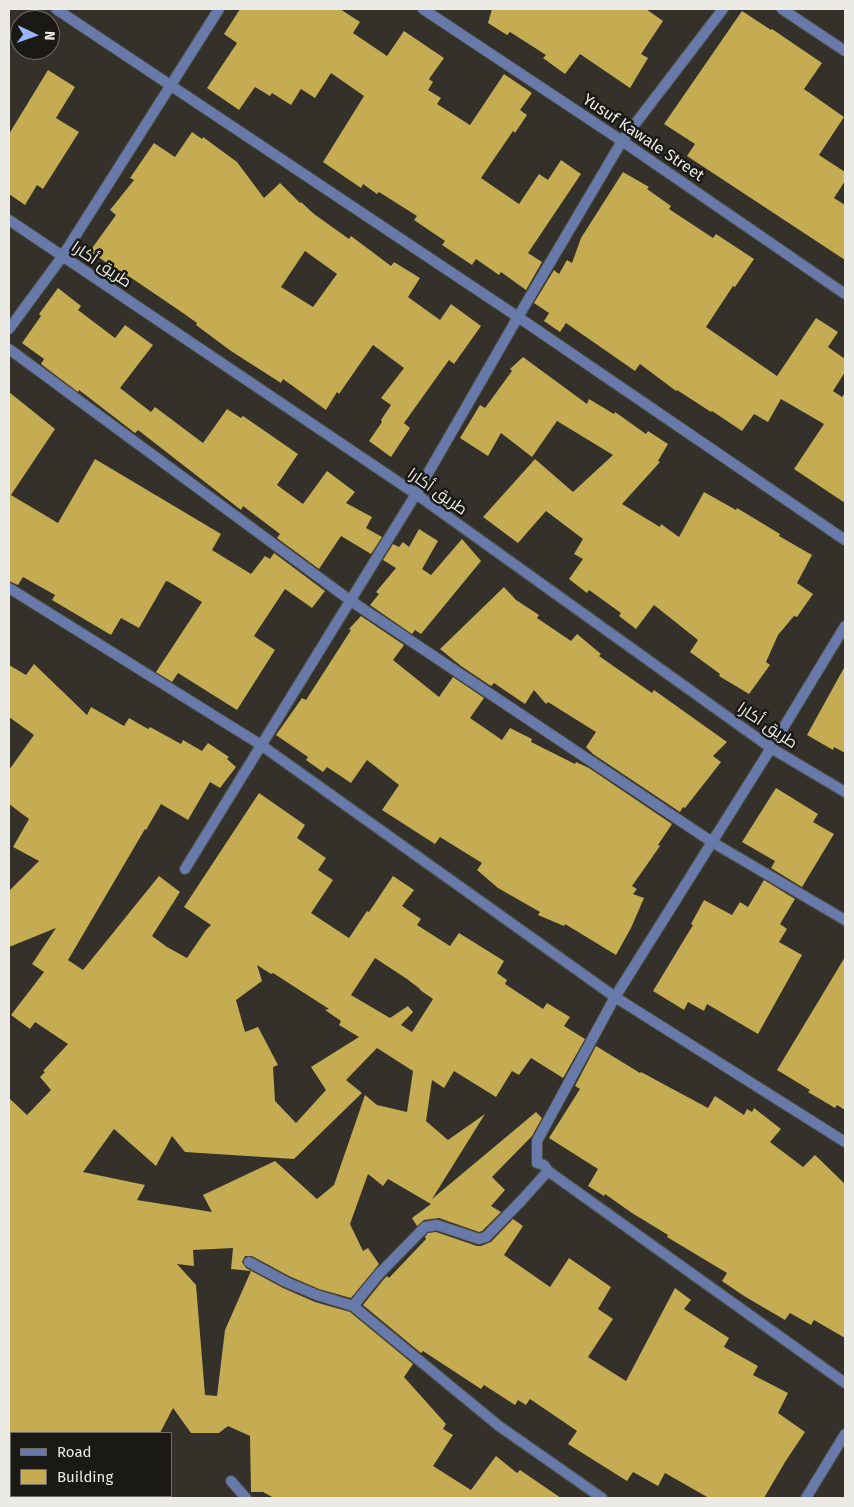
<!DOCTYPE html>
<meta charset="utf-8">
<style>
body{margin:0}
#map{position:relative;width:854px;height:1507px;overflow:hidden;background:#33312a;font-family:"Fira Sans",sans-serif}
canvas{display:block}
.frame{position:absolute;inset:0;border:10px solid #ebeae5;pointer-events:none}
.legend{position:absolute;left:10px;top:1432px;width:162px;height:65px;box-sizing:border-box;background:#1a1916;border:1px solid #6e6d69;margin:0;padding:6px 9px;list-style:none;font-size:15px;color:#ebeae5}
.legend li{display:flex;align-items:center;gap:10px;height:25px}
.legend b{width:25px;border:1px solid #6e6d69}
.north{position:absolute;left:10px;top:10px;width:50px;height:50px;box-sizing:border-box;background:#1a1916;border:1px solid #6e6d69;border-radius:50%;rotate:93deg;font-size:14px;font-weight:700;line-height:20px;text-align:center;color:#ebeae5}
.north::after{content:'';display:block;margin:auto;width:18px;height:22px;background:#99b5fd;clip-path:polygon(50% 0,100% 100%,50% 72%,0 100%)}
</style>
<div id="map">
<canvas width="854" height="1507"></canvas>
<div class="frame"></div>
<ul class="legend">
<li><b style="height:6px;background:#677aaa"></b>Road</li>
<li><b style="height:14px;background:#c5ab51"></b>Building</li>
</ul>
<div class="north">N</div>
</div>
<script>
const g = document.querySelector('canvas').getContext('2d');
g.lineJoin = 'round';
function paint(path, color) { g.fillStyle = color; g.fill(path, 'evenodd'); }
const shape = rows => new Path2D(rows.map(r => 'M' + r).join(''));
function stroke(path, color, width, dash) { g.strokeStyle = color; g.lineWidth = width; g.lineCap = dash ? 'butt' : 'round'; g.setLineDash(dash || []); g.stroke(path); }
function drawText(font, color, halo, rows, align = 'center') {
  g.font = font + ' "Fira Sans",Cairo,sans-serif'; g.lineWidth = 5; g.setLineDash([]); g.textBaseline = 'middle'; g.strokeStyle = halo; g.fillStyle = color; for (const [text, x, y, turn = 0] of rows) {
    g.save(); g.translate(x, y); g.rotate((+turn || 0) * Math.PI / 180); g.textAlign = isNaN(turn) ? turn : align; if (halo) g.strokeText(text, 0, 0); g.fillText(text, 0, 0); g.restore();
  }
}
paint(shape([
 [240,9,340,9,360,22,353,33,387,56,404,31,444,58,429,79,433,82,428,90,441,98,437,104,470,125,504,74,532,93,520,110,527,115,515,133,513,131,481,178,519,204,539,174,548,180,561,160,581,174,528,253,542,262,526,290,501,272,499,275,476,259,472,265,442,245,445,241,414,220,417,216,379,192,377,194,363,184,361,188,323,162,364,96,331,73,315,98,301,89,291,105,272,93,270,96,255,87,239,110,207,88,237,43,224,34],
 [492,9,646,9,663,21,641,54,648,58,630,88,580,54,565,74,543,58,546,55,510,32,507,35,488,23],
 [742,11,771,30,772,29,822,63,804,89,844,117,819,155,845,172,845,181,834,198,845,205,845,260,687,156,695,144,664,124],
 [48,70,75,87,56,118,79,132,43,189,37,185,25,205,9,194,9,134],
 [192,132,202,139,203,137,237,162,264,198,280,183,300,203,301,202,314,214,349,239,351,236,391,266,394,262,420,278,408,297,440,320,451,304,481,326,454,364,449,360,404,423,410,428,391,457,369,441,382,422,381,420,391,405,381,398,404,368,373,345,339,394,337,392,326,410,283,379,281,383,231,351,196,325,197,323,183,313,130,277,129,279,90,251,116,215,110,210,134,180,130,178,154,143,175,157],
 [305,251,337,274,313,307,281,287],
 [623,172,649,187,647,189,671,206,669,209,713,238,716,234,754,259,735,287,733,286,706,327,777,376,816,318,838,332,828,347,845,359,845,372,833,391,842,397,845,393,845,503,794,469,824,424,781,399,768,422,754,414,742,431,712,411,711,412,677,390,676,391,640,364,635,371,566,323,560,332,544,321,549,313,534,303,554,270,559,274,567,260,572,263,581,238],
 [58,288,81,306,78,310,115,338,125,325,153,345,120,388,151,412,155,407,203,443,227,409,241,418,243,416,298,454,277,485,303,504,327,471,355,492,346,503,372,517,366,528,382,537,371,554,341,536,319,569,277,538,280,534,243,506,241,510,138,430,135,433,79,390,78,392,41,364,44,359,22,343,41,316,39,314],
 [523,357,587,404,589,399,614,414,615,412,646,434,648,431,668,444,658,461,660,462,622,504,660,527,661,524,679,537,704,492,736,510,737,508,780,534,779,536,812,555,797,583,813,594,797,617,794,616,778,635,766,662,770,665,749,694,719,676,720,674,690,652,698,640,654,605,636,629,619,616,621,613,589,590,587,593,569,579,583,559,574,554,583,539,546,511,518,543,483,517,535,459,573,492,613,455,557,421,532,457,501,433,488,456,460,438,480,405,485,408,512,371,510,369],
 [9,392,55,429,11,495,58,523,95,459,221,534,212,550,251,574,265,556,270,559,274,553,325,591,312,608,285,589,254,636,275,650,237,710,178,673,172,682,156,672,202,602,169,582,166,581,139,628,121,618,111,635,52,600,55,595,23,577,18,585,9,581],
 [419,529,438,541,422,569,431,575,462,539,481,561,421,634,415,630,412,634,370,605,379,594,376,592,396,568,383,560,393,544,399,547,403,542,409,547],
 [504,587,516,600,539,615,537,618,571,641,577,634,601,654,599,656,652,693,654,690,727,742,713,756,721,762,685,808,683,807,680,812,593,754,586,747,596,732,548,702,546,704,534,690,525,704,494,683,491,686,461,666,440,649],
 [361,616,404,645,393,660,439,697,453,677,484,698,470,718,502,740,510,728,532,739,531,742,575,764,576,762,589,768,672,824,658,845,660,846,632,886,637,889,633,894,644,898,631,928,616,955,565,924,564,926,538,915,540,912,498,888,477,870,482,863,440,837,435,844,382,810,399,785,367,760,351,783,327,767,323,772,306,760,308,757,276,735,302,698,306,700,351,630,349,629],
 [34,664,87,715,91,707,124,726,129,718,148,729,150,727,181,744,183,740,202,751,208,743,229,757,227,759,236,767,220,788,210,782,188,820,161,804,146,830,145,829,71,955,68,960,83,970,159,876,180,892,152,936,167,947,187,958,206,930,211,925,184,907,259,793,305,825,297,838,326,858,318,870,333,880,311,913,349,938,367,911,369,912,393,876,414,890,402,906,421,919,417,925,450,946,459,933,504,961,497,973,507,980,505,984,543,1009,547,1003,570,1017,564,1026,585,1039,563,1078,531,1058,519,1075,512,1071,496,1097,454,1071,444,1088,432,1080,426,1121,448,1140,485,1114,432,1199,536,1112,542,1118,532,1136,492,1177,505,1190,491,1206,501,1212,482,1231,479,1232,439,1218,424,1220,417,1226,412,1218,431,1204,388,1179,383,1186,368,1174,350,1224,363,1251,368,1248,379,1264,351,1298,319,1289,289,1276,252,1256,245,1256,242,1262,246,1268,283,1288,315,1302,350,1312,413,1364,404,1377,446,1424,443,1429,453,1435,433,1466,471,1490,496,1456,517,1473,520,1470,561,1498,274,1498,263,1492,251,1492,250,1436,228,1426,219,1433,191,1433,173,1408,160,1433,9,1433,9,1098,27,1115,51,1090,40,1077,45,1072,43,1071,68,1044,35,1022,30,1029,11,1015,44,972,32,964,56,928,9,947,9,891,39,861,13,847,29,819,9,804,9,770,34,735,9,717,9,665,26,675],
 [375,958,407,979,420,989,420,990,433,999,412,1032,401,1025,413,1012,408,1006,390,1018,351,995],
 [257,965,271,974,273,973,329,1009,325,1010,341,1021,339,1025,359,1037,311,1067,326,1090,296,1123,275,1101,273,1067,278,1065,258,1027,245,1032,236,1000,262,981],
 [377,1048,413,1071,407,1112,377,1105,365,1095,334,1185,317,1199,275,1161,203,1195,212,1212,137,1200,145,1185,83,1172,114,1129,156,1166,172,1136,185,1152,294,1159,362,1093,346,1080],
 [233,1248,231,1269,251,1271,225,1330,217,1396,205,1395,196,1285,177,1264,194,1266,193,1250],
 [845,666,845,753,834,747,833,750,807,735],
 [776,788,818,814,813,822,834,834,802,887,771,868,775,861,742,842],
 [764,880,795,899,780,924,787,929,779,942,802,955,758,1034,707,1004,704,1011,688,1002,684,1010,653,991,693,925,691,924,704,900,732,915,740,902,748,907],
 [845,957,845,1110,837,1105,835,1108,808,1092,810,1090,777,1070],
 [596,1046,640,1073,641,1072,708,1108,715,1096,744,1115,747,1109,752,1112,754,1108,781,1129,770,1142,803,1167,815,1155,845,1184,845,1338,814,1320,811,1325,790,1313,785,1320,744,1296,722,1281,727,1273,667,1237,668,1235,632,1213,605,1194,604,1196,588,1186,598,1169,549,1138,580,1089,575,1086],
 [513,1219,523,1226,504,1255,550,1287,569,1258,611,1287,598,1309,613,1319,588,1357,626,1381,675,1288,691,1300,684,1309,729,1338,724,1347,758,1366,753,1375,788,1393,778,1413,805,1432,785,1462,764,1498,709,1498,665,1473,658,1486,633,1472,627,1481,568,1444,577,1431,530,1399,526,1405,518,1400,515,1405,484,1385,481,1389,423,1351,421,1353,363,1305,384,1279,387,1276,389,1278,426,1239,425,1237,428,1233,436,1232,477,1246,481,1246,491,1242]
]), '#c5ab51');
const minor = shape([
 [56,9,518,317,845,540],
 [423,9,622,141,845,294],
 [782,9,845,51],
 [9,220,416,494,771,748,845,792],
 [9,329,62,257,219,9],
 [9,349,351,601,712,842,845,920],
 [845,626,771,748,615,997,537,1141,537,1163,544,1165,548,1171,845,1383],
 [185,869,416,494,518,317,622,141,723,9],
 [249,1262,286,1282,317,1295,353,1306,499,1426,602,1498],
 [353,1306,379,1274,425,1227,437,1225,479,1239,486,1237,521,1201,548,1171],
 [231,1481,246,1498],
 [806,1498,845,1434]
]);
const tertiary = shape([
 [9,588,261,745,615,997,845,1142]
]);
stroke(minor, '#504f48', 12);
stroke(tertiary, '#504f48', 12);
stroke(minor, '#677aaa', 10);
stroke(tertiary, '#677aaa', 10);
drawText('16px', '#ebeae5', '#1a1916', [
 ["Yusuf Kawale Street",643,138,34],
 ["طريق أكارا",101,265,34],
 ["طريق أكارا",437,492,35],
 ["طريق أكارا",767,726,34]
]);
</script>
